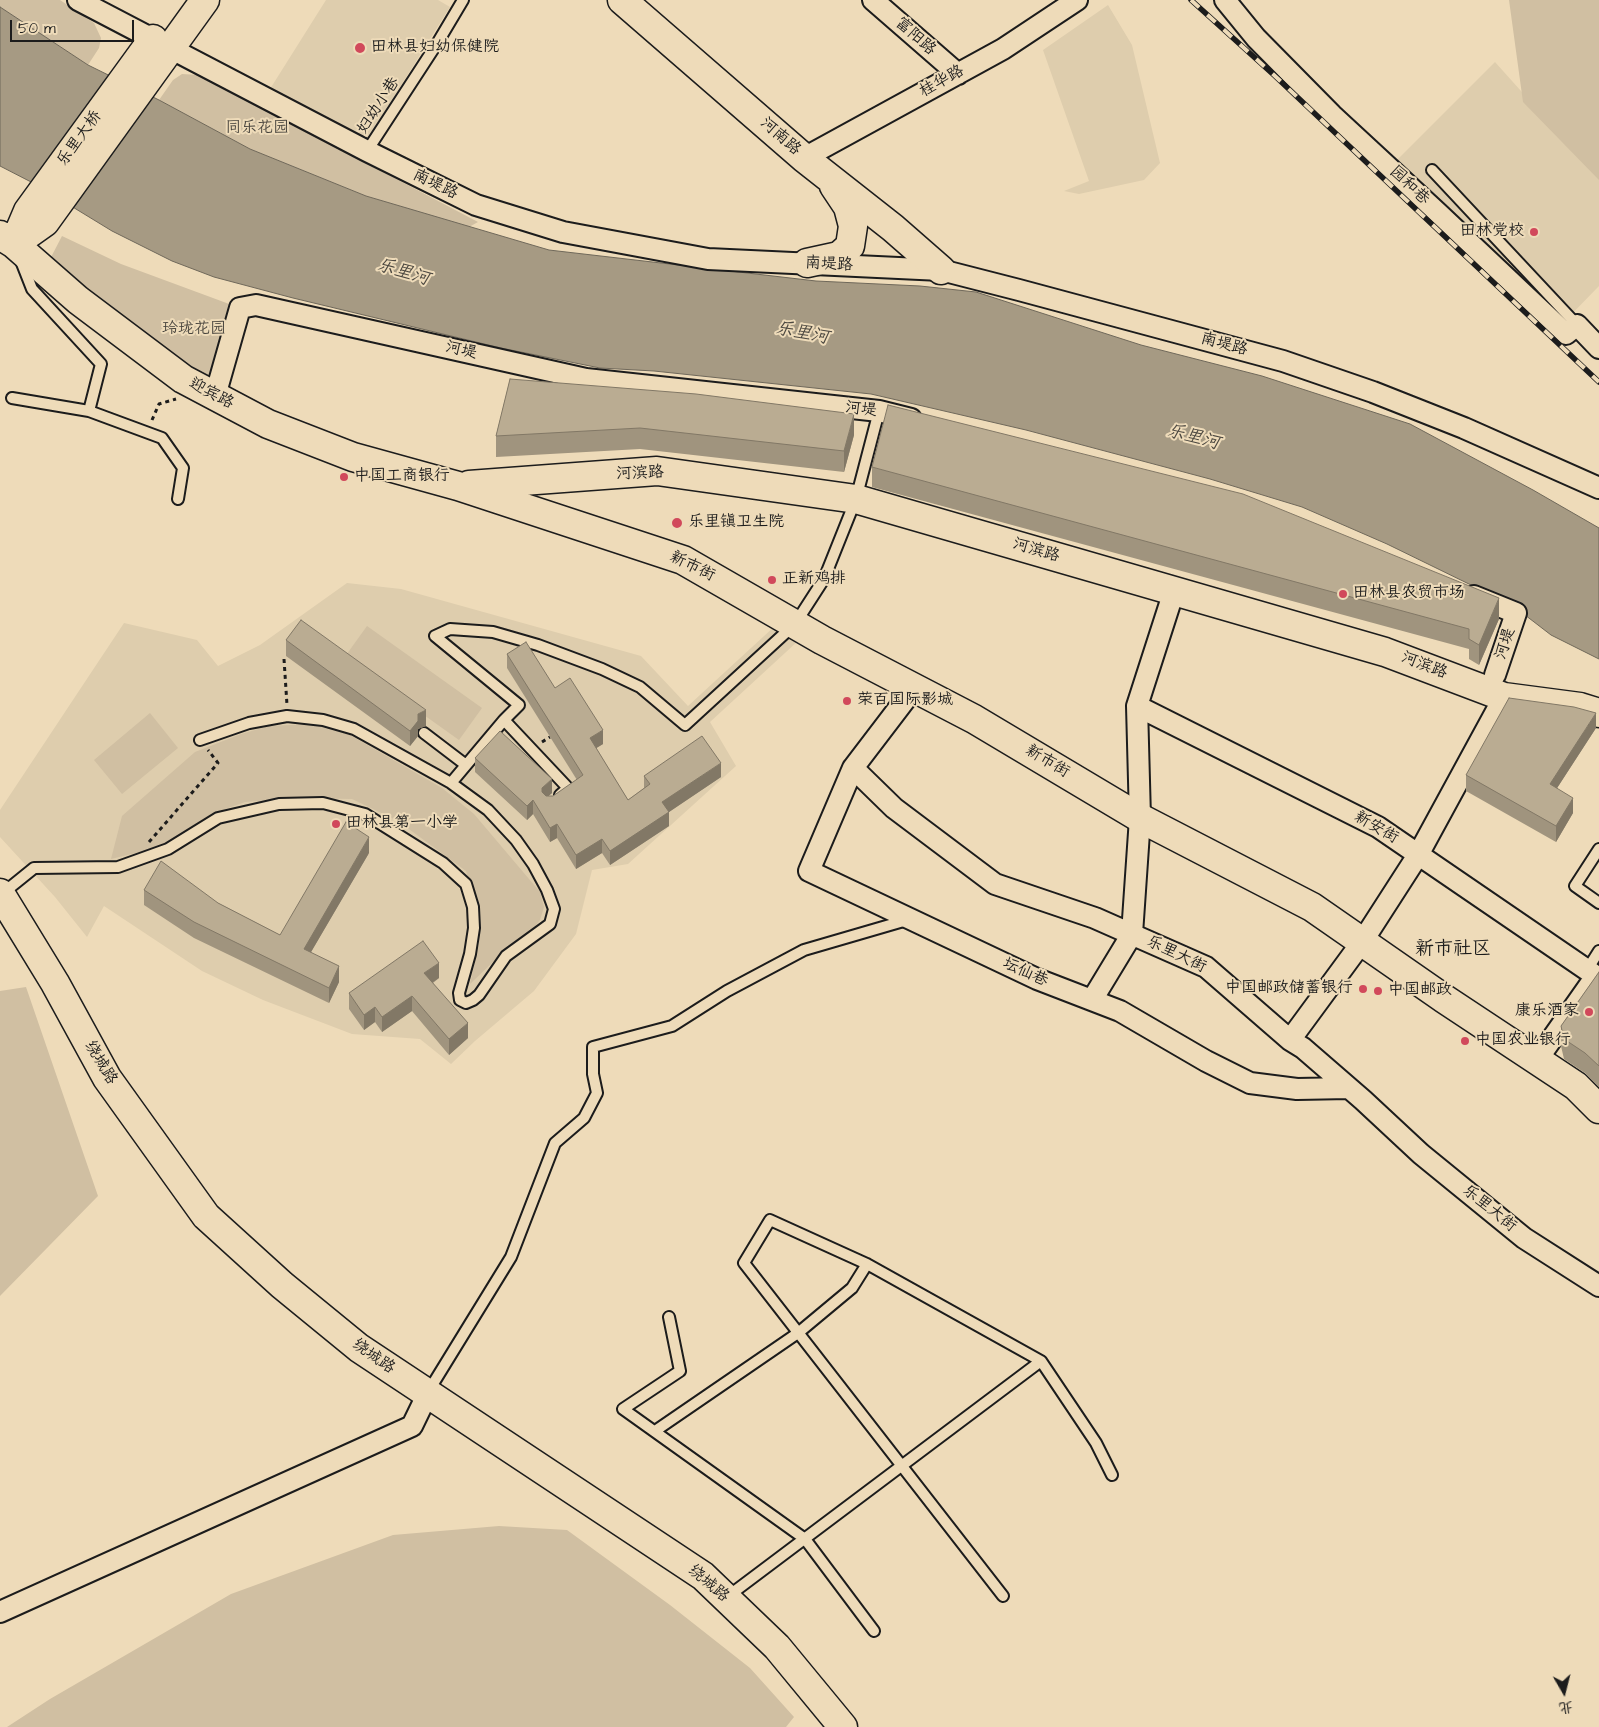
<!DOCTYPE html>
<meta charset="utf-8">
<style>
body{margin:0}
#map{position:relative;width:1599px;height:1727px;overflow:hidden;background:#eedbb9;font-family:"Architects Daughter","LXGW WenKai TC",sans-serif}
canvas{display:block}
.north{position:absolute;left:1539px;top:1667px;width:50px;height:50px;-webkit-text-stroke:4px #eedbb9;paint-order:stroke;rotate:172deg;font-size:14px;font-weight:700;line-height:20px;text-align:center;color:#1c1c1c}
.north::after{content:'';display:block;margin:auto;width:18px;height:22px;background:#1c1c1c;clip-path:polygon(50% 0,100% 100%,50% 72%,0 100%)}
.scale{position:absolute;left:10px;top:20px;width:124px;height:22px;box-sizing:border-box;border:2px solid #1c1c1c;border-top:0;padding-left:6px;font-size:15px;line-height:18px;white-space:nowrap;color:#1c1c1c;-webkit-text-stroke:4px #eedbb9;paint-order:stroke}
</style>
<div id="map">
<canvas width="1599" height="1727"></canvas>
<div class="north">北</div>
<div class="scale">50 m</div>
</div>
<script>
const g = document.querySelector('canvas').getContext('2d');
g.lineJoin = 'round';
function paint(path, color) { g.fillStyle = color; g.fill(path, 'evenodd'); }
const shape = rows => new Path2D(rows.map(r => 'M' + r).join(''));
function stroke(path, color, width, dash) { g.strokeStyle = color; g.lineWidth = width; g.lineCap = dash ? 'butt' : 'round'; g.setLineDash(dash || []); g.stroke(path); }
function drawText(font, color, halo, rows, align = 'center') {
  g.font = font + ' "Architects Daughter","LXGW WenKai TC",sans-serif'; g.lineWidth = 4; g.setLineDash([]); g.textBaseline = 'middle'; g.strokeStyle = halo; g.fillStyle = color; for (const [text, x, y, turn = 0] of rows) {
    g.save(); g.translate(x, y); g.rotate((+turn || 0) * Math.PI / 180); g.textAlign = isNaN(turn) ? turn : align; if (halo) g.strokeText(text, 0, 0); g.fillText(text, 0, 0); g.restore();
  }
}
paint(shape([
 [326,0,438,0,450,7,365,143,270,89],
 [1108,5,1132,45,1160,163,1144,180,1079,194,1064,191,1089,181,1043,50],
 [1495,62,1599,178,1599,286,1563,323,1396,161],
 [347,583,401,589,641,656,688,706,776,625,798,641,710,722,736,766,628,864,592,870,576,934,534,991,475,1041,451,1064,420,1039,352,1034,263,1000,202,971,104,906,87,937,55,897,0,837,0,810,124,623,197,640,218,666,260,645]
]), '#decdad');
paint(shape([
 [0,0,60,0,94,23,101,38,99,48,88,65,0,7],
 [1509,0,1599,0,1599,180,1523,102],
 [182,74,199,75,478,222,469,227,366,196,250,149,159,100,173,80],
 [62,236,121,264,240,308,217,389,48,263],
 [367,626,482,708,459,740,344,658],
 [150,713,178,748,122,794,94,760],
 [310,724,350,735,442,788,474,814,540,892,544,907,540,920,534,928,516,940,470,984,479,944,477,906,466,871,398,821,352,799,296,798,245,802,211,814,160,847,111,859,122,816,195,752,241,734,269,726],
 [26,987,98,1196,0,1296,0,991],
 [499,1526,567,1530,670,1605,750,1668,794,1717,786,1727,7,1727,50,1699,231,1594,393,1535]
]), '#d0bfa2');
const water = shape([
 [0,7,88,65,159,100,250,149,366,196,549,250,816,281,920,286,976,292,1141,345,1262,376,1410,424,1533,490,1599,528,1599,659,1551,635,1512,605,1387,544,1302,507,1210,479,1026,430,871,394,654,371,600,368,501,348,293,298,214,277,172,261,112,231,35,184,0,166,0,7]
]);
paint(water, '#a69a83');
stroke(water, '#6f685a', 1);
const lane = shape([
 [367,151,438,42,463,0],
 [1432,170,1577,325],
 [21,261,32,289,101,364,89,411],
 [12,398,89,411,162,438,183,468,178,499],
 [424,733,466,765],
 [451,783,504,720],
 [560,795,568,788,504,720,519,705,435,636,450,629,493,632,538,645,602,669,640,687,685,725,795,624,824,579,856,499,879,411],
 [1599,849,1575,886,1599,903],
 [3,893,34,868,118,867,168,849,218,818,279,804,323,803,365,814,443,863,466,884,473,907,474,928,470,954,459,993,460,1000,466,1003,473,1000,479,995,506,956,550,924,554,909,547,890,533,864,516,840,488,810,451,783,354,729,323,720,287,716,249,723,200,740],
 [1587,970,1599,951],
 [669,1317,680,1371,623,1409,805,1539,874,1631],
 [428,1392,511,1257,555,1143,584,1118,597,1093,593,1074,593,1047,672,1026,727,991,804,950,907,920],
 [655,1431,798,1333,852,1288,867,1264],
 [1003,1596,744,1263,770,1220,867,1264,1041,1361,1096,1443,1112,1475],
 [727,1597,1041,1361]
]);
const street = shape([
 [78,0,367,151,476,205,563,232,708,259,941,270,1019,290,1283,361,1373,392,1464,428,1599,488],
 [873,0,958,74],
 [1225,0,1256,38,1332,115,1438,213,1566,334,1577,325,1599,348],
 [804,158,1003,49,1077,0],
 [215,396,240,308,256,305,586,379,879,411,911,419],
 [1474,596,1516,613,1495,675],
 [914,688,853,768,894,808,995,884,1095,918,1206,967,1290,1040,1303,1048,1363,1100,1421,1154,1524,1238,1599,1286],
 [1137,706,1378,827,1599,978],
 [853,768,809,871,1037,979,1120,1011,1206,1061,1250,1083,1297,1089,1349,1088],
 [1092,1000,1132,934,1140,818,1137,706,1174,591],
 [1290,1040,1362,942,1418,855,1504,697],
 [1537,1060,1596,976],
 [0,1612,412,1426,428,1393]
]);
const secondary = shape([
 [622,0,804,158,893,228,941,270],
 [0,235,14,244,78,300,183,379,268,424,353,457,458,486,683,560,822,640,974,719,1140,818,1312,907,1443,998,1576,1086,1599,1109],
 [14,244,45,222,205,0],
 [14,244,28,211,153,39],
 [807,263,839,256,850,246,853,226,848,207,834,186],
 [469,485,657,471,856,499,1385,652,1504,697,1580,707,1599,713]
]);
const highway = shape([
 [0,893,55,983,107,1078,206,1216,282,1285,359,1348,703,1576,777,1647,843,1727]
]);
stroke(lane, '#1c1c1c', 14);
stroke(street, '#1c1c1c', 24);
stroke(secondary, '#1c1c1c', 31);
stroke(highway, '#1c1c1c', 31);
stroke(shape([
 [152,420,159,404,176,399],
 [284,659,287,705],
 [542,742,550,737],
 [149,842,218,763,208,750]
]), '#1c1c1c', 3, [4, 4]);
stroke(lane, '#eedbb9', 10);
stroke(street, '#eedbb9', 20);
stroke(secondary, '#eedbb9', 28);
stroke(highway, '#eedbb9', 28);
const rail = shape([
 [1191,0,1275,76,1599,382]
]);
stroke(rail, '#1c1c1c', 5.5);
stroke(rail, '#eedbb9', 4, [11]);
paint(shape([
 [510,379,854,435,844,472,640,449,496,457,496,436],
 [872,467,1499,619,1479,665,1469,659,1469,649,872,487],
 [286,640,426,726,418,729,418,736,410,746,286,656],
 [507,654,555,688,603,744,596,748,628,800,644,788,644,776,721,777,669,812,669,826,610,865,602,853,576,869,557,838,550,842,533,814,527,820,475,772,475,758,552,793,548,796,553,796,577,780,507,668],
 [1596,728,1557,788,1573,813,1556,842,1466,791,1466,775],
 [369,853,311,952,339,982,329,1003,194,938,144,905,144,890,218,903,280,935],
 [1599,972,1599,1087,1585,1073,1564,1059,1561,1046,1561,1026],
 [439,978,433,983,468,1038,449,1055,412,1011,382,1032,375,1022,364,1030,349,1009,349,993]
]), '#a0947e');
paint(shape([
 [854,414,854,435,844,472,844,451],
 [1499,598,1499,619,1479,665,1479,645],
 [426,710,426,726,418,729,418,736,410,746,410,731,418,714],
 [1596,713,1596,728,1550,799,1550,784],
 [603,730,603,744,590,752,590,738],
 [721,763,721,777,669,812,669,826,610,865,610,851,662,802],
 [552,779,552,793,542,802,542,788],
 [1573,798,1573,813,1556,842,1556,826],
 [533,800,533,814,527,820,527,806],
 [557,824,557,838,550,842,550,828],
 [369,837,369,853,304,964,304,949],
 [602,839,602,853,576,869,576,855],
 [439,963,439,978,424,988,424,973],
 [339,966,339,982,329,1003,329,988],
 [412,996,412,1011,382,1032,382,1017],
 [375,1007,375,1022,364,1030,364,1015],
 [468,1023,468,1038,449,1055,449,1039]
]), '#827866');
const building = shape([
 [510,379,696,394,854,414,844,451,640,428,496,436,510,379],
 [888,405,1243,494,1499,598,1479,645,1469,639,1469,629,872,467,888,405],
 [301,620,426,710,418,714,418,721,410,731,286,640,301,620],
 [526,642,555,688,570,678,603,730,590,738,628,800,650,784,644,776,702,736,721,763,662,802,669,812,610,851,602,839,576,855,557,824,550,828,533,800,527,806,475,758,500,731,552,779,542,788,542,792,546,796,553,796,583,775,507,654,526,642],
 [1509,698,1574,707,1596,713,1550,784,1573,798,1556,826,1466,775,1509,698],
 [346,822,369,837,304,949,339,966,329,988,194,922,144,890,161,861,218,903,280,935,346,822],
 [423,941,439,963,424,973,468,1023,449,1039,412,996,382,1017,375,1007,364,1015,349,993,423,941],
 [1599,972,1599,1066,1585,1053,1564,1039,1561,1026,1599,972]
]);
paint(building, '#baac92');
stroke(building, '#827866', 1);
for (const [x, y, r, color] of [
 [360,48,6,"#d1495b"],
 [1534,232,5,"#d1495b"],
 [344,477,5,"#d1495b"],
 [677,523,6,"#d1495b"],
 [772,580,5,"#d1495b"],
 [1343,594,5,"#d1495b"],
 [847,701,5,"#d1495b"],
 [336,824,5,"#d1495b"],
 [1363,989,5,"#d1495b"],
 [1378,991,5,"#d1495b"],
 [1589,1012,5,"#d1495b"],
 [1465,1041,5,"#d1495b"]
]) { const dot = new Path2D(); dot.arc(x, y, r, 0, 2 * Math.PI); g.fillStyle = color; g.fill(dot); stroke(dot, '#eedbb9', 2); }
drawText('16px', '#1c1c1c', '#eedbb9', [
 ["富阳路",915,37,41],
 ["桂华路",942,82,-29],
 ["妇幼小巷",379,106,-57],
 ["河南路",780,137,41],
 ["乐里大桥",80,139,-54],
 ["南堤路",435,185,26],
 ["园和巷",1409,186,43],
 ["南堤路",829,265,3],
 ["南堤路",1224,345,15],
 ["河堤",461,351,13],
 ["迎宾路",211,394,28],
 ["河堤",861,410,7],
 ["河滨路",640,474,-2],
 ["河滨路",1036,551,16],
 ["新市街",692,567,26],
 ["河堤",1506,644,-72],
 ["河滨路",1424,666,21],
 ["新市街",1047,762,31],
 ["新安街",1376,828,30],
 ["乐里大街",1176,955,26],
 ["坛仙巷",1025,973,24],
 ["绕城路",100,1063,59],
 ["乐里大街",1489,1209,39],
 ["绕城路",373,1357,35],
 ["绕城路",708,1584,40]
]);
drawText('16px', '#1c1c1c', '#eedbb9', [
 ["田林县妇幼保健院",371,48],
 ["田林党校",1524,232,"right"],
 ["中国工商银行",354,477],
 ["乐里镇卫生院",688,523],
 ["正新鸡排",782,580],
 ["田林县农贸市场",1353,594],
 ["荣百国际影城",857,701],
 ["田林县第一小学",346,824],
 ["中国邮政储蓄银行",1353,989,"right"],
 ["中国邮政",1388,991],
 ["康乐酒家",1579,1012,"right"],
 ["中国农业银行",1475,1041]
], 'left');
drawText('16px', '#49453e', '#eedbb9', [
 ["同乐花园",257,129],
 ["玲珑花园",194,330]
]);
drawText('italic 18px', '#4c4840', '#eedbb9', [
 ["乐里河",403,273,17],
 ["乐里河",802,334,11],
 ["乐里河",1193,438,15]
]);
drawText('19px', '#1c1c1c', '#eedbb9', [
 ["新市社区",1453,950]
]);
</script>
